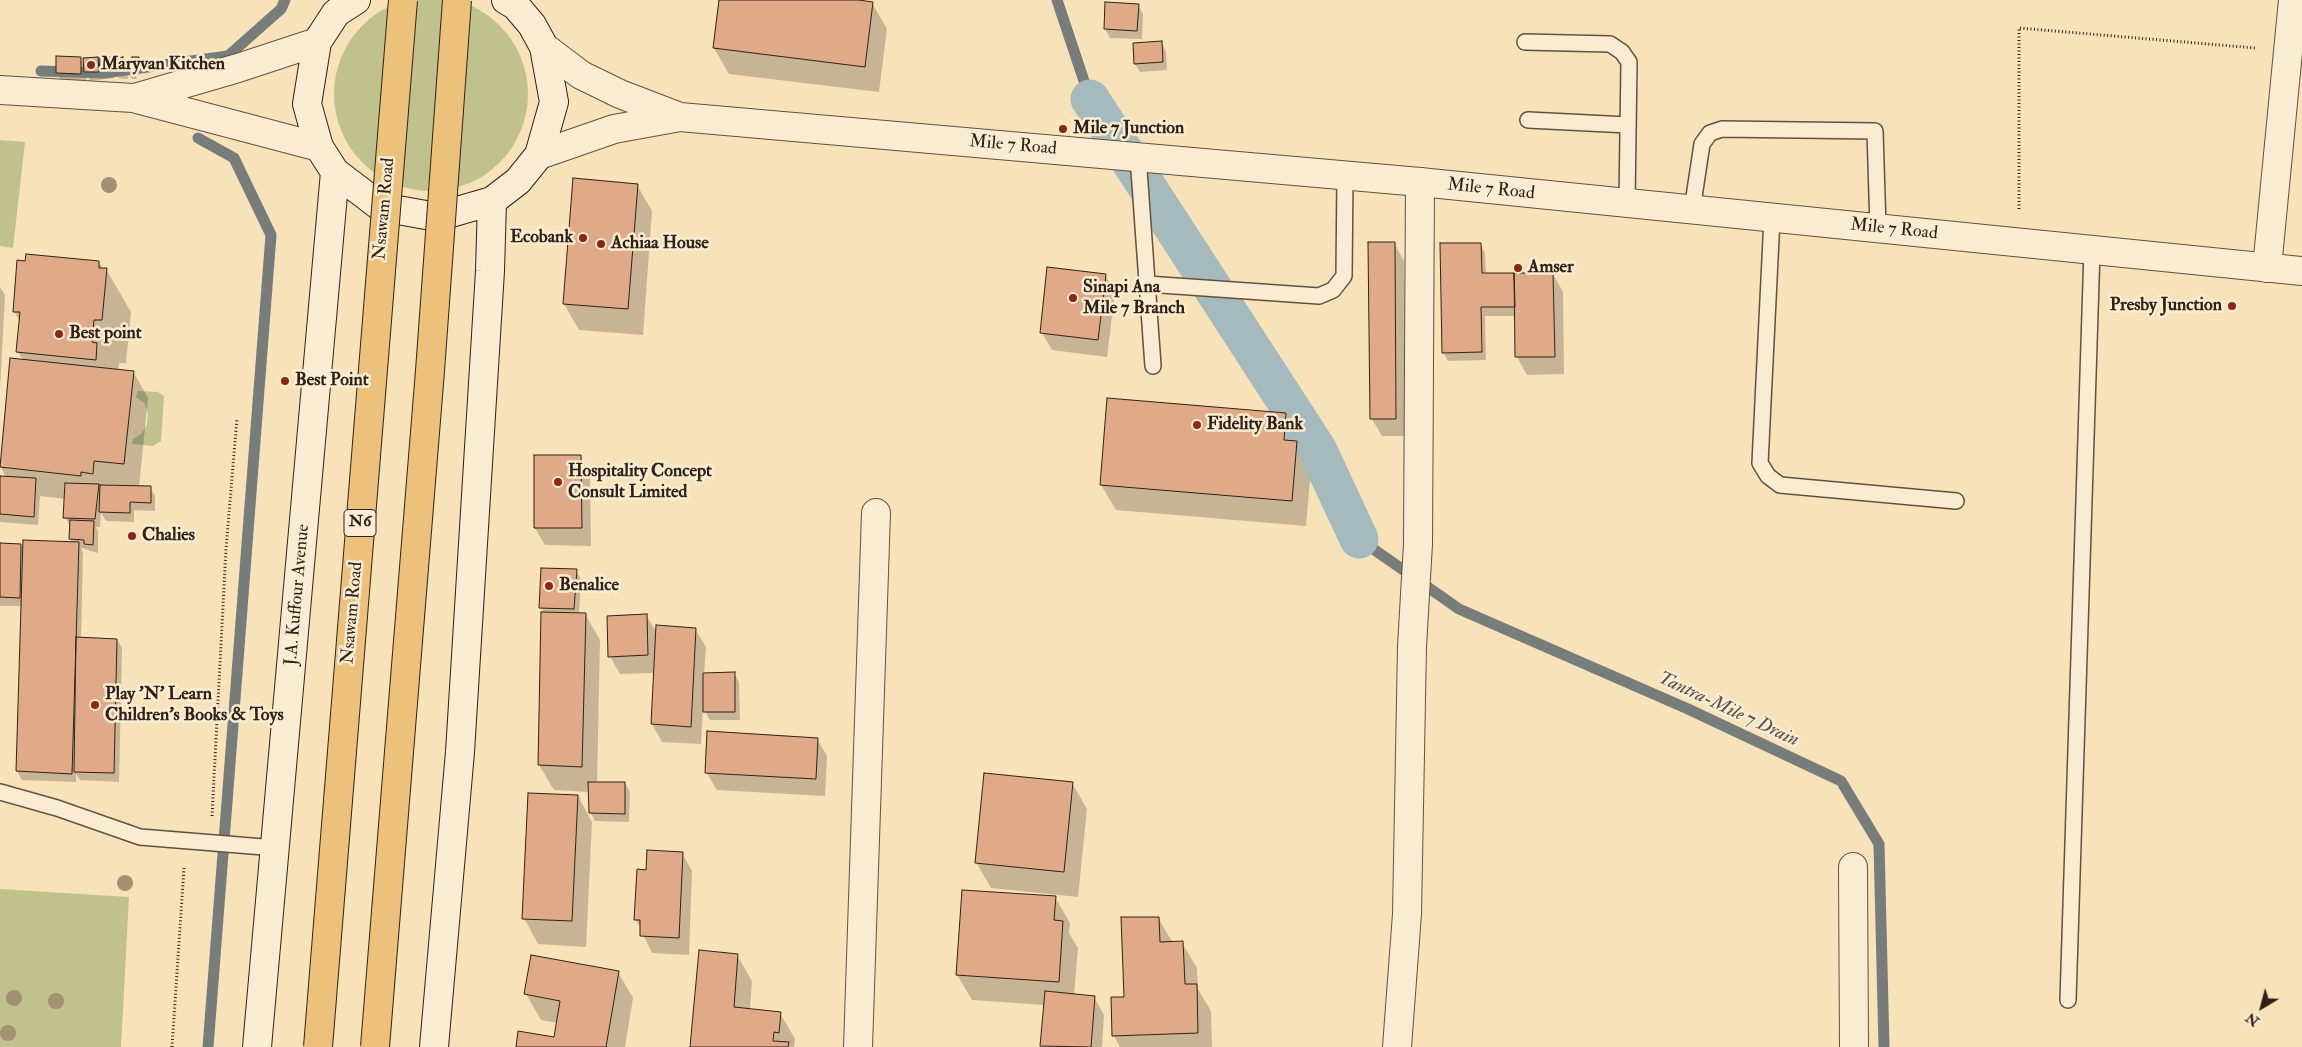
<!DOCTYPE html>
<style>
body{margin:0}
#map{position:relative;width:2302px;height:1047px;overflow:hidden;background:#f8e2b9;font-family:"IM FELL Double Pica",serif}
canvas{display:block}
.north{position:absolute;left:2237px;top:982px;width:50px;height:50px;-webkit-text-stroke:4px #faecd2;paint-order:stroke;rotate:217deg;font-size:14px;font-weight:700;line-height:20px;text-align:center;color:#302116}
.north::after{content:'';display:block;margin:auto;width:18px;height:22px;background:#302116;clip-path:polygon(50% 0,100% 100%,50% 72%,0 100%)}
</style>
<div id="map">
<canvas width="2302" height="1047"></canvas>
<div class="north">N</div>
</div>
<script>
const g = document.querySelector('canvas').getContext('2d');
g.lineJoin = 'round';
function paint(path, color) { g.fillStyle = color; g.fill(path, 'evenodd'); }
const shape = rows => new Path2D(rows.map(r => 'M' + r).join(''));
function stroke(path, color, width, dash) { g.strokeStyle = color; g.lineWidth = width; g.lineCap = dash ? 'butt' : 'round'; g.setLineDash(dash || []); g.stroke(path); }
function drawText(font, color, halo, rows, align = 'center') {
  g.font = font + ' "IM FELL Double Pica",serif'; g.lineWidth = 5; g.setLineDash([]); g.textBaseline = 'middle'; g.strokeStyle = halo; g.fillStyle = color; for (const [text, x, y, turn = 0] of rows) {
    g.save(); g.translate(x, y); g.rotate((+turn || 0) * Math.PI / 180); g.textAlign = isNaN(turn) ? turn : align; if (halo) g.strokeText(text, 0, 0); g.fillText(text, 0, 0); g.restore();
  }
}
paint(shape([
 '334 94a97 97 0 1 1 194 0a97 97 0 1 1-194 0Z',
 [0,140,25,142,13,248,0,246],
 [138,391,158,392,164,396,161,441,153,446,132,444,133,439,141,434,147,425,148,414,145,404,136,397],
 [0,889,129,897,121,1047,0,1047]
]), '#c0c28d');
paint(shape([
 [720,0,848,0,872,3,887,29,879,92,729,74,714,48],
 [1138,5,1143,14,1142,39,1110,38,1105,29],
 [1161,42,1166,51,1167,70,1140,72,1135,64],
 [80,58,84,65,84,59,109,58,114,67,122,59,127,66,132,66,137,79,132,79,127,71,128,79,119,78,114,70,114,78,90,81,86,73,86,82,62,82,57,73],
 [138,58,143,67,143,72,138,72,133,64],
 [637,185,652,211,643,335,579,330,564,304],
 [1394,243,1404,261,1406,436,1382,436,1372,419],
 [1480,244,1485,253,1486,274,1553,274,1563,292,1564,374,1527,375,1517,357,1516,316,1485,316,1486,360,1448,361,1443,352],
 [99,262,103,269,106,269,131,312,126,363,119,363,118,371,134,373,148,398,139,487,150,487,155,496,155,511,134,510,134,522,106,521,101,513,100,527,96,527,98,531,98,553,81,548,83,552,81,639,117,640,122,648,119,782,80,780,76,774,76,782,22,780,17,771,22,606,0,606,0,544,21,545,24,551,73,543,70,539,70,526,65,517,66,499,40,496,38,525,0,522,0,477,6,478,0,465,11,359,23,360,18,352,20,322,14,311],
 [1105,275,1115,293,1107,357,1052,350,1042,333],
 [0,287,5,295,0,389],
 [1285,414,1300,440,1300,448,1311,468,1306,526,1116,510,1101,485],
 [580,456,590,474,591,546,545,545,535,528],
 [576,570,581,579,579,614,585,614,600,640,597,783,625,783,630,792,629,822,595,821,590,812,590,792,554,790,539,765,543,611,540,607],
 [646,615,657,633,695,629,706,647,704,674,734,674,739,682,740,720,710,720,703,708,701,744,662,742,652,724,655,673,620,674,610,656],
 [817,739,827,756,825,796,717,790,706,772],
 [1072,783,1087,809,1078,897,991,888,976,862],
 [578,796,592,822,586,947,538,944,524,918],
 [682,853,692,871,689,955,652,953,636,920,647,871],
 [1055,897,1070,923,1069,933,1078,948,1074,995,1094,997,1104,1015,1102,1047,1042,1047,1045,1005,972,1000,957,975],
 [1158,918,1173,943,1182,943,1197,968,1198,989,1211,1011,1212,1047,1120,1047,1114,1036,1125,998],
 [737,955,752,981,750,1010,780,1013,795,1039,794,1047,691,1047],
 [618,972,633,998,625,1047,517,1047,555,1039,558,1023,541,1020,526,994]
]), '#0003');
stroke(shape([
 [1057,0,1090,99],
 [41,71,104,73,228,56,281,9,285,0],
 [198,138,234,158,271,235,208,1047],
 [1359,539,1459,609,1688,709,1841,781,1879,844,1884,1047]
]), '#767d7a', 11);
stroke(shape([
 [1090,99,1317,449,1359,539]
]), '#a5babc', 39);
const building = shape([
 [719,0,858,0,873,2,865,67,713,48,719,0],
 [1105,2,1139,4,1137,31,1104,29,1105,2],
 [1162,41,1163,62,1134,64,1133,43,1162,41],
 [56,56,81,57,81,74,56,73,56,56],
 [98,57,99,72,84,72,83,58,98,57],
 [110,57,110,70,100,70,99,58,110,57],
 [123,57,123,70,113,70,113,58,123,57],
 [132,57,139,57,139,63,132,64,132,57],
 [126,65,132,65,132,71,126,71,126,65],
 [573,178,638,184,628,309,563,304,573,178],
 [1368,242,1395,242,1396,419,1370,419,1368,242],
 [1440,243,1481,243,1482,273,1514,273,1515,307,1481,307,1482,352,1442,353,1440,243],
 [26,254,99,261,99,268,107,268,102,320,94,320,92,342,97,343,96,360,16,352,20,312,13,312,17,260,25,261,26,254],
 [1047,267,1106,274,1098,340,1040,333,1047,267],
 [1514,273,1553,273,1555,357,1515,357,1514,273],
 [10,358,134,371,124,464,94,461,93,474,81,472,81,476,0,467,10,358],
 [1107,398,1286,413,1284,440,1297,441,1292,501,1100,485,1107,398],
 [534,455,581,455,582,528,534,528,534,455],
 [0,476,36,478,34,517,0,514,0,476],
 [65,483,99,484,95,519,63,518,65,483],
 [100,485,151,486,151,503,130,502,130,513,99,512,100,485],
 [70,520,94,521,93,545,84,544,84,540,69,539,70,520],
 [23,540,79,542,72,774,16,771,23,540],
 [0,543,21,544,20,598,0,597,0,543],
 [541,568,577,569,574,609,539,608,541,568],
 [541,612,586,613,582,767,538,765,541,612],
 [647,614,648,655,608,657,607,616,647,614],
 [656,625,696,628,691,727,651,724,656,625],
 [76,637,117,639,114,773,74,772,76,637],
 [735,672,735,712,703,712,703,673,735,672],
 [707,731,818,738,816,779,705,773,707,731],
 [984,773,1073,782,1064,872,975,863,984,773],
 [588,782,625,782,625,814,589,813,588,782],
 [528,793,578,795,572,921,522,919,528,793],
 [647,850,683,852,679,938,640,936,640,920,634,920,637,869,646,870,647,850],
 [962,890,1056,896,1054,920,1063,921,1059,982,956,975,962,890],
 [1121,917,1159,917,1160,942,1183,941,1185,984,1197,984,1198,1033,1112,1036,1111,997,1124,997,1121,917],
 [699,950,738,954,734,1007,781,1012,779,1033,774,1032,773,1041,789,1042,788,1047,690,1047,699,950],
 [531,955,619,971,606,1047,516,1047,518,1031,554,1037,560,1001,524,994,531,955],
 [1045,991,1095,996,1091,1047,1040,1046,1045,991]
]);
paint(building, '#e0aa88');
stroke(building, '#302116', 1);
const service = shape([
 [1525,42,1610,44,1622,52,1629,62,1627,203],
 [1528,120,1628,125],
 [1138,156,1153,366],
 [1692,210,1702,144,1710,133,1722,129,1875,131,1878,228],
 [1772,218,1760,463,1768,476,1780,485,1956,501],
 [1147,284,1319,296,1333,290,1344,276,1345,176],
 [0,792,57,808,140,837,276,848],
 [2068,1000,2092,250]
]);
const minor = shape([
 [0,90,133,98,319,147],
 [135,98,238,68,317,42],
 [2267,268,2293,0],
 [1853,867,1854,1047],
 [858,1047,876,513],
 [1397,1047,1407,914,1412,646,1418,544,1420,182]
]);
const tertiary = shape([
 [544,47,581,75,620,94,680,117,1420,182,2302,271],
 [539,155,614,129,680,117]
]);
const secondary = shape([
 [356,0,336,13,317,42,307,104,319,147,335,172,381,207,437,217,492,201,518,181,539,155,554,102,544,47,532,25,516,6,506,0],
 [257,1047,335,172],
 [434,1047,460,752,490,271,492,201]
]);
stroke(service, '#62513f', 18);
stroke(minor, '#62513f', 30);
stroke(tertiary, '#62513f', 30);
stroke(secondary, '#302116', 30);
stroke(shape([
 [2019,209,2019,28,2255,48],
 [212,816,226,549,237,418],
 [172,1047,184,868]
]), '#302116', 3, [1, 2.5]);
stroke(service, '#faecd2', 15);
stroke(minor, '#faecd2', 28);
stroke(tertiary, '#faecd2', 28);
stroke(secondary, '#faecd2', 28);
const trunkBridge = shape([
 [318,1047,403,0],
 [375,1047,430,371,457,0]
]);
stroke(trunkBridge, '#302116', 30, []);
stroke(trunkBridge, '#ecc17c', 28);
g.fillStyle = '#a29273';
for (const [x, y] of [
 [109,185],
 [125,883],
 [14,998],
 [56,1001],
 [8,1033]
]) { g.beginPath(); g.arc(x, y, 8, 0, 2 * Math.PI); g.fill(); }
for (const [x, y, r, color] of [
 [91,65,5,"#8f2418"],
 [1063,129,5,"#8f2418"],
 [583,238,5,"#8f2418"],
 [601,244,5,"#8f2418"],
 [1518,268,5,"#8f2418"],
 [1073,298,5,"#8f2418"],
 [2232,306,5,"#8f2418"],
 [59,334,5,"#8f2418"],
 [285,381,5,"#8f2418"],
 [1197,425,5,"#8f2418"],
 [558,482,5,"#8f2418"],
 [132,536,5,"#8f2418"],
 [549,586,5,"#8f2418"],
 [95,705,5,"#8f2418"]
]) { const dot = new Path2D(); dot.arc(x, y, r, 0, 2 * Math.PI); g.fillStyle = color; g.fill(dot); stroke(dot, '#faecd2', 2); }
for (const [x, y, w] of [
 [360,523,32]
]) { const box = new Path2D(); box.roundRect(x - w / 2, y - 13.5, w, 27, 4); g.fillStyle = '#faecd2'; g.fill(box); stroke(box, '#302116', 1); }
drawText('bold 16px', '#302116', null, [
 ["N6",360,523]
]);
drawText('bold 18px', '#302116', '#faecd2', [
 ["Maryvan Kitchen",101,65],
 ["Mile 7 Junction",1073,129],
 ["Ecobank",573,238,"right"],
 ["Achiaa House",611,244],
 ["Amser",1528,268],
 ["Sinapi Ana",1083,288],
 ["Mile 7 Branch",1083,309],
 ["Presby Junction",2222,306,"right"],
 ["Best point",69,334],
 ["Best Point",295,381],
 ["Fidelity Bank",1207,425],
 ["Hospitality Concept",568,472],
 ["Consult Limited",568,493],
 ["Chalies",142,536],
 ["Benalice",559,586],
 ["Play 'N' Learn",105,695],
 ["Children's Books & Toys",105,716]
], 'left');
drawText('18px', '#302116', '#faecd2', [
 ["Mile 7 Road",1013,146,5],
 ["Mile 7 Road",1491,190,6],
 ["Nsawam Road",385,209,-85],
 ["Mile 7 Road",1894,230,6],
 ["J.A. Kuffour Avenue",298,595,-85],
 ["Nsawam Road",353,613,-85]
]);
drawText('italic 19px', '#534f48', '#faecd2', [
 ["Tantra-Mile 7 Drain",1728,710,25]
]);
</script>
